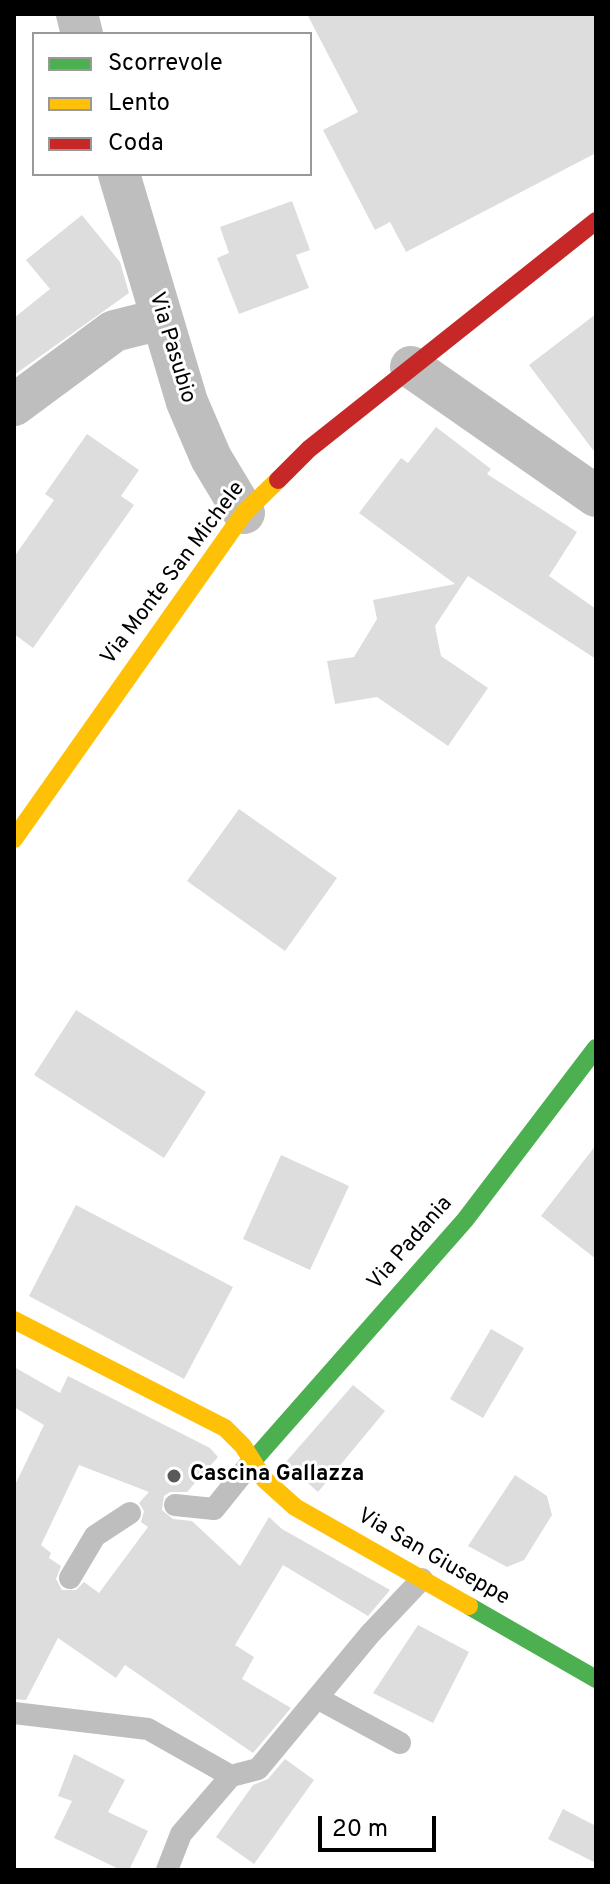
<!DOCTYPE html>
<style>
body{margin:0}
#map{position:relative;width:610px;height:1884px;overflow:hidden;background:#fff;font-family:Overpass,sans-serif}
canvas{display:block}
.frame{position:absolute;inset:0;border:16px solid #000;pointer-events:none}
.legend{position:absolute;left:32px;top:32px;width:280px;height:144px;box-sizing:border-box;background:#fff;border:2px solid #999;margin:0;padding:10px 14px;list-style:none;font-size:24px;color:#000}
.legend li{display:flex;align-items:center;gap:16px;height:40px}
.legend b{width:40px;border:2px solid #999}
.scale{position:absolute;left:318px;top:1816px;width:118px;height:36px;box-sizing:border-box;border:4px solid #000;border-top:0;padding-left:10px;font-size:24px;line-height:28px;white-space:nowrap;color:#000;-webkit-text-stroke:6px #fff;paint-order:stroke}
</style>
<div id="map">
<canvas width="610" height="1884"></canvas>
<div class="frame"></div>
<ul class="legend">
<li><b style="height:10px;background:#4caf50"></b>Scorrevole</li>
<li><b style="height:10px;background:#ffc107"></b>Lento</li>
<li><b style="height:10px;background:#c62828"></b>Coda</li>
</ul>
<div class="scale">20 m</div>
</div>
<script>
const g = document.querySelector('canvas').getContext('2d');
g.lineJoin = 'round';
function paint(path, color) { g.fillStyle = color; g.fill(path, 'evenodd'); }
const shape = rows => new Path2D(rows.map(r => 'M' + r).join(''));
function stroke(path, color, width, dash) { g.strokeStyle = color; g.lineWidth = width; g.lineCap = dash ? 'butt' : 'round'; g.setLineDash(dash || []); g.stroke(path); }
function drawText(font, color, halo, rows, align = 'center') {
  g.font = font + ' Overpass,sans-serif'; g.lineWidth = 6; g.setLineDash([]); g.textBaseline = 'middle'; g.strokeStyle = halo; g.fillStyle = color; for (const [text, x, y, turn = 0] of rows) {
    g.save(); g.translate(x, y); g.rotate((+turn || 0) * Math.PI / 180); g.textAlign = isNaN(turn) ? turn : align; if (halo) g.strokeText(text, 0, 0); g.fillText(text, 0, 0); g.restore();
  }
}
paint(shape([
 [307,14,596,14,596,153,406,252,390,222,375,230,323,130,358,112],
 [292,201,310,250,296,255,309,288,239,314,217,258,229,253,220,227],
 [82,215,120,262,129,293,14,375,14,318,50,289,26,260],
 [596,314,596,454,529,365],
 [436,427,491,469,487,474,577,532,549,576,596,609,596,659,468,576,435,626,441,656,488,688,448,746,377,697,335,704,327,661,354,657,377,619,373,600,455,584,359,513,401,458,408,463],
 [87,434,139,470,121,496,134,505,33,648,14,634,14,557,54,500,45,494],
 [239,809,337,878,285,951,187,881],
 [76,1010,206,1092,164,1158,34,1075],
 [596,1145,596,1259,541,1216],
 [281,1155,349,1186,310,1270,243,1239],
 [76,1205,233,1287,184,1379,29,1296],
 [491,1329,524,1348,483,1418,450,1399],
 [14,1367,60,1393,68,1376,210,1448,218,1457,187,1492,170,1492,164,1496,162,1510,173,1519,192,1521,240,1566,269,1517,282,1529,390,1590,368,1616,283,1565,235,1645,254,1657,242,1679,291,1708,253,1753,125,1665,116,1678,58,1638,26,1700,14,1699,14,1487,44,1425,14,1407],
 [79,1465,149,1492,139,1503,144,1511,141,1522,148,1527,99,1593,84,1582,76,1590,62,1590,56,1579,61,1566,49,1558,51,1553,41,1545],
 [353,1385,385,1411,318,1492,285,1463],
 [515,1475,547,1496,552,1515,524,1560,507,1567,468,1546],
 [418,1625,469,1652,433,1723,373,1693],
 [74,1754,125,1780,108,1812,148,1831,129,1870,121,1870,54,1838,72,1801,58,1796],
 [285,1759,314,1780,254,1864,216,1837,253,1785,268,1779],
 [563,1809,596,1826,596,1863,548,1839]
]), '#ddd');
stroke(shape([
 [175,1505,214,1509,251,1463],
 [70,1578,95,1536,130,1513],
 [317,1698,400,1743],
 [14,1713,148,1729,231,1776,181,1834,167,1870],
 [231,1776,258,1769,370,1634,422,1579]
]), '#bebebe', 22);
stroke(shape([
 [77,14,82,34],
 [119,174,187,402,211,458,244,513],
 [411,367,596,496],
 [14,405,114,331,162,319]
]), '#bebebe', 42);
stroke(shape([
 [251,1463,465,1220,596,1048],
 [469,1606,596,1679]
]), '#4caf50', 18);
stroke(shape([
 [14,839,244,513,278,480],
 [14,1320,225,1428,243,1446,264,1479,295,1507,469,1606]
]), '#ffc107', 18);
stroke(shape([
 [278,480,309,449,596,221]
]), '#c62828', 18);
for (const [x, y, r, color] of [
 [174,1476,8,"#595959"]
]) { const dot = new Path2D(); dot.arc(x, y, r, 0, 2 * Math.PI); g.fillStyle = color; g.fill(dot); stroke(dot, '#fff', 3); }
drawText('22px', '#000', '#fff', [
 ["Via Pasubio",171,348,73],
 ["Via Monte San Michele",174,574,-53],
 ["Via Padania",411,1244,-49],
 ["Via San Giuseppe",433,1558,30]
]);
drawText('bold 22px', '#000', '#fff', [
 ["Cascina Gallazza",190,1476]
], 'left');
</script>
